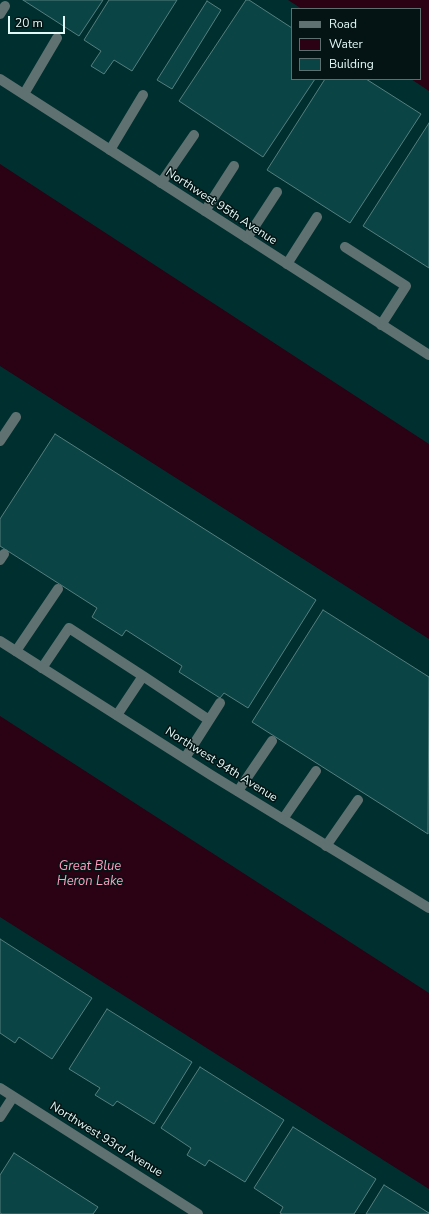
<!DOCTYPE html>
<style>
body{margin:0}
#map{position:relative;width:429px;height:1214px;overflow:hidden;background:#002f2f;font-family:"Nunito Sans",sans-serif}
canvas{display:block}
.legend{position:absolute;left:291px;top:8px;width:130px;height:72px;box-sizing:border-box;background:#041414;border:1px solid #5d706f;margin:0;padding:5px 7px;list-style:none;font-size:12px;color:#e2f9f8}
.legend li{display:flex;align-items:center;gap:8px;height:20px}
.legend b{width:20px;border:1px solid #5d706f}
.scale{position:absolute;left:8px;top:16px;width:57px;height:18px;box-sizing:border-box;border:2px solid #e2f9f8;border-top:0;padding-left:5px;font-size:12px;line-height:14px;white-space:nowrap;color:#e2f9f8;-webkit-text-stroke:3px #041414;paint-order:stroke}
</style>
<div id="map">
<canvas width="429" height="1214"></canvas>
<ul class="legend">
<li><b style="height:5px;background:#607171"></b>Road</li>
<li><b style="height:11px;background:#2b0114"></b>Water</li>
<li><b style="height:11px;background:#0b4445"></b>Building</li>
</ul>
<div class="scale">20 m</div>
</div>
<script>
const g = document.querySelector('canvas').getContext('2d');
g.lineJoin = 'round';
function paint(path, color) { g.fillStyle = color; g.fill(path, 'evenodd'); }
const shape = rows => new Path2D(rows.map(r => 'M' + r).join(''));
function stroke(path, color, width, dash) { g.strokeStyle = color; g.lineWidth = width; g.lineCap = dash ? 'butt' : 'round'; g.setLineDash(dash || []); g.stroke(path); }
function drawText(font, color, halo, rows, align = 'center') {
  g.font = font + ' "Nunito Sans",sans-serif'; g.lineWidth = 3; g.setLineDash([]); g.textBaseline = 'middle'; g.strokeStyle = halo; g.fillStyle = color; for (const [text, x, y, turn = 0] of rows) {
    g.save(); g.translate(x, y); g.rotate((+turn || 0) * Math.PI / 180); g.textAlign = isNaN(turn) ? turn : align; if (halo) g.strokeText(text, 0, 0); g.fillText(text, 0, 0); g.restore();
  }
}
paint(shape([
 [288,0,429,0,429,91,411,79,420,79,420,9,302,9],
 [0,164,429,444,429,639,0,366],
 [0,716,429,993,429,1189,0,917]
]), '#2b0114');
const building = shape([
 [23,0,103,0,79,36,23,0],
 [109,0,177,0,132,71,114,60,104,74,91,66,101,51,84,40,109,0],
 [246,0,249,0,292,28,292,79,315,79,263,157,179,101,246,0],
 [207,1,221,10,172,89,157,80,207,1],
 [325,79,366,79,421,114,350,223,267,170,325,79],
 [429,123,429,268,363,226,429,123],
 [55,434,316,600,248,708,224,693,220,698,179,672,182,666,126,630,122,636,92,617,97,608,0,546,0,519,55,434],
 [323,610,429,677,428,834,252,722,323,610],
 [0,939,92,998,52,1059,19,1037,15,1043,0,1033,0,939],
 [107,1009,192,1062,154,1124,117,1101,113,1106,95,1095,100,1088,69,1069,107,1009],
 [200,1067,284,1120,245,1182,209,1160,205,1166,187,1155,191,1148,161,1128,200,1067],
 [293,1127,376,1179,354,1214,282,1214,280,1213,283,1207,254,1188,293,1127],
 [14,1153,98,1207,93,1214,2,1214,0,1213,0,1175,14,1153],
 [384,1185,429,1213,429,1214,366,1214,384,1185]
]);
paint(building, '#0b4445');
stroke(building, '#557f7f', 1);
stroke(shape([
 [0,14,5,6],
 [24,94,57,38],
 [110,150,143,95],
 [161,183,194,135],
 [205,211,234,166],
 [247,238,277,192],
 [345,247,406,286,381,325],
 [287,264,317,217],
 [0,441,16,417],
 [0,560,4,554],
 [16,651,58,589],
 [42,668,69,628,143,676],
 [117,715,143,676,209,720],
 [185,758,220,703],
 [238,791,272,741],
 [283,819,316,771],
 [326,846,358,800],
 [0,1117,13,1097]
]), '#607171', 10);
stroke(shape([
 [0,79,429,355],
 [0,641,211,775,429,908],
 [0,1088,198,1214]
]), '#607171', 10);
drawText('12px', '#e2f9f8', '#041414', [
 ["Northwest 95th Avenue",221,207,33],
 ["Northwest 94th Avenue",221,765,32],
 ["Northwest 93rd Avenue",106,1140,32]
]);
drawText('italic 13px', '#fe9dbe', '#041414', [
 ["Great Blue",90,867],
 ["Heron Lake",90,882]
]);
</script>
